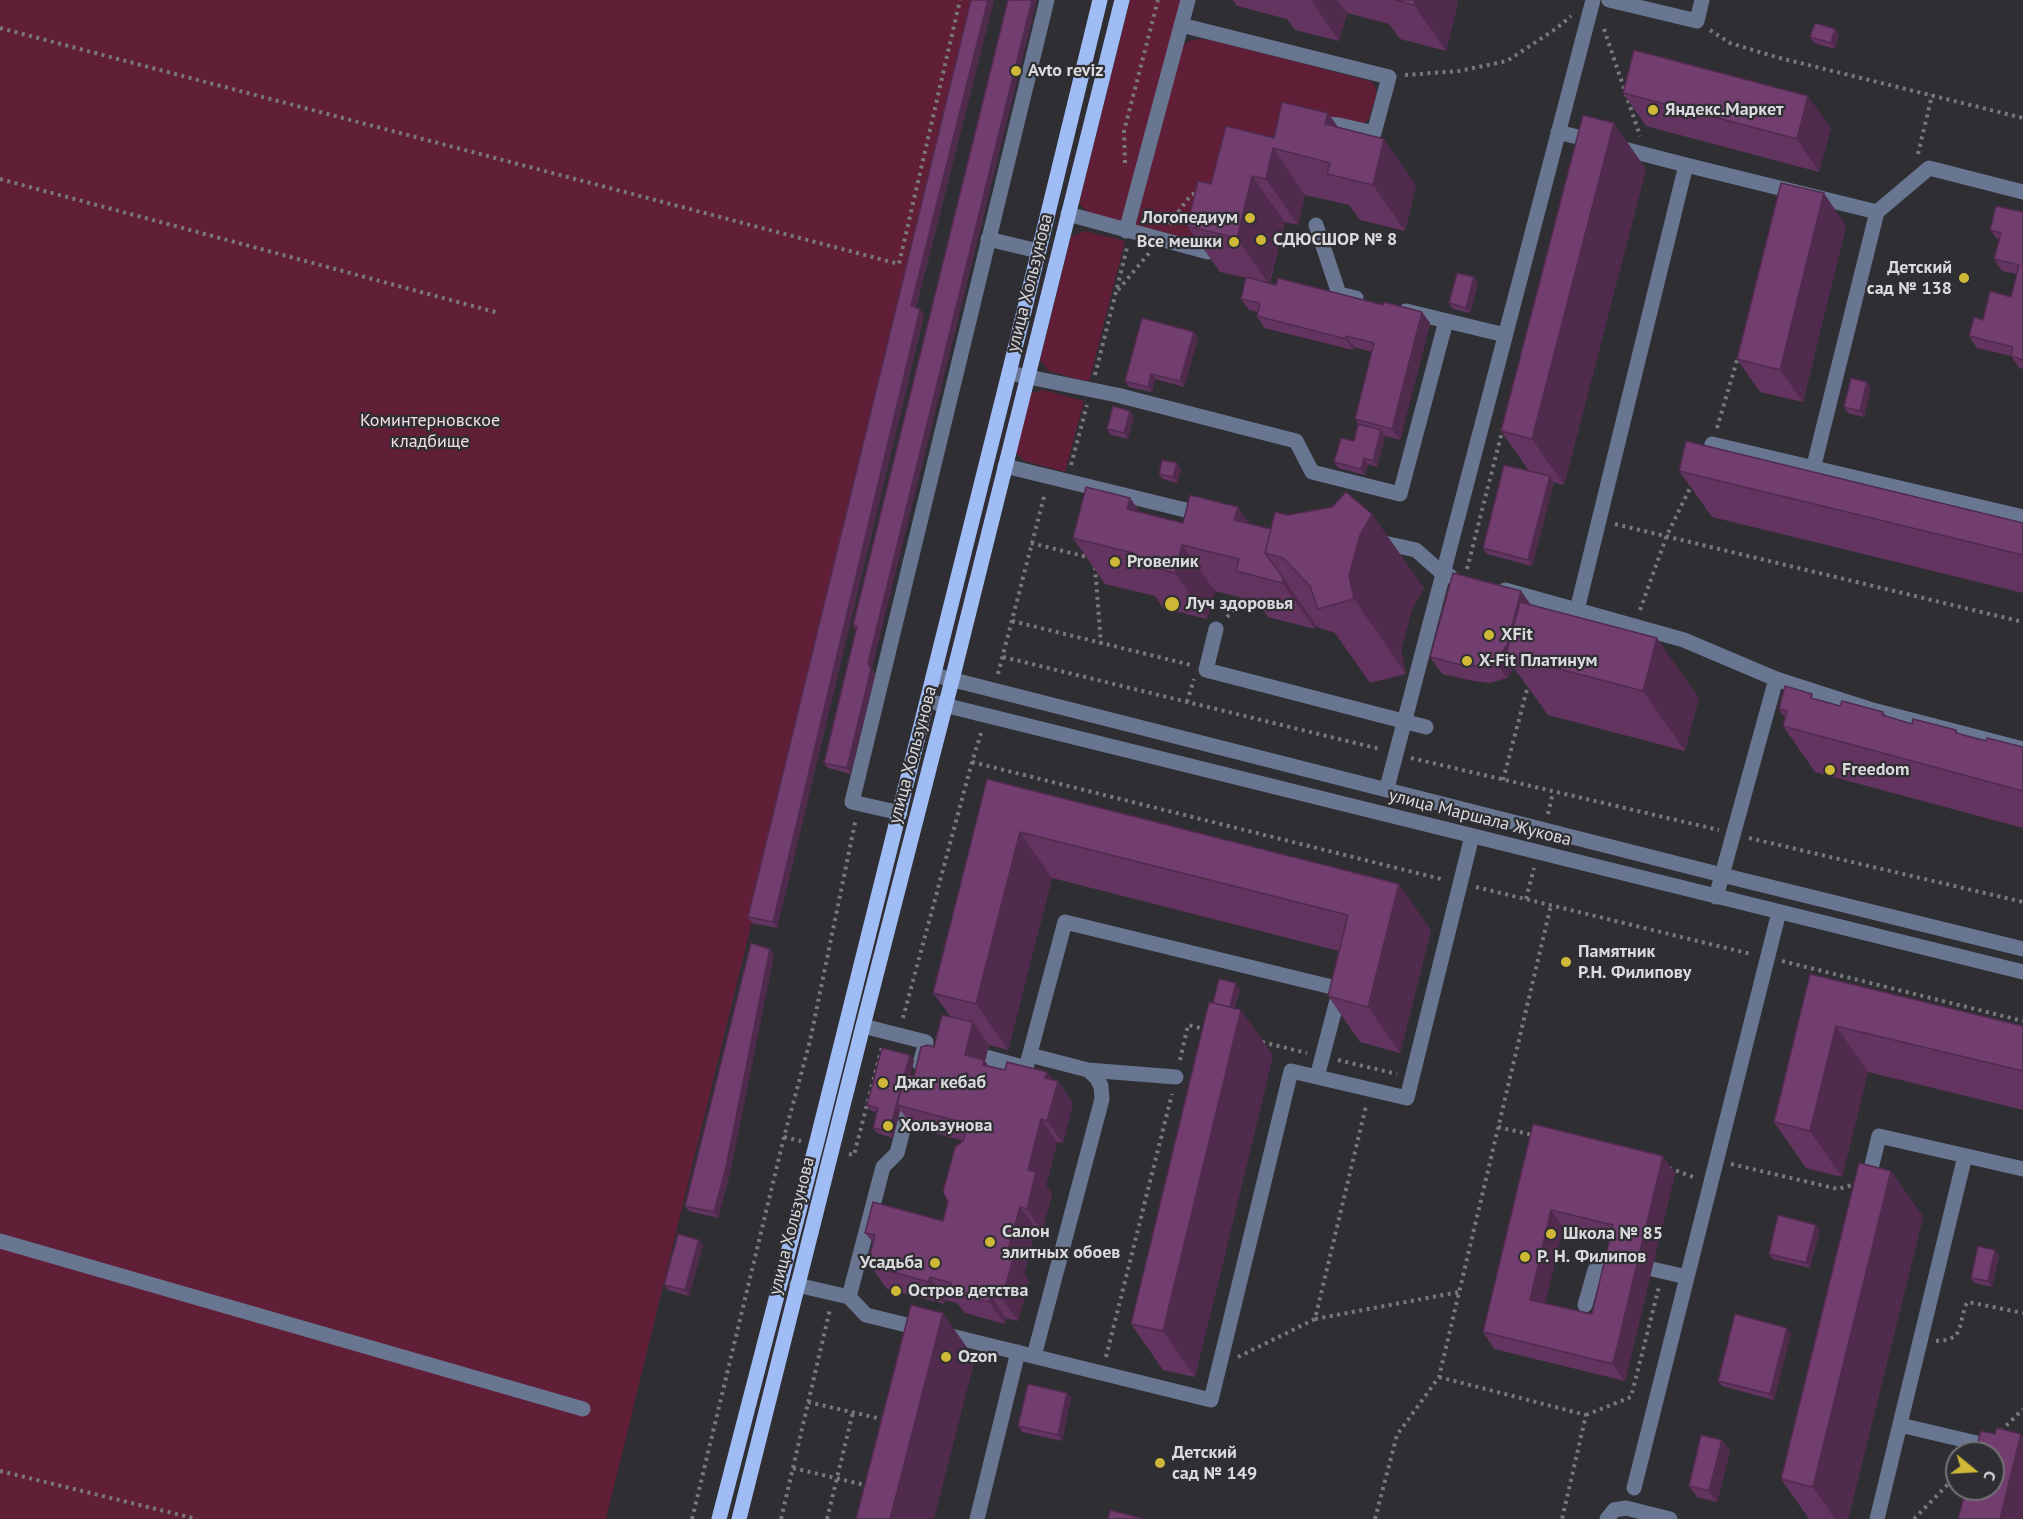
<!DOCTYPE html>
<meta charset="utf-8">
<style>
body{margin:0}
#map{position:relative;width:2023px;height:1519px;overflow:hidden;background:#2f2e33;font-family:"PT Sans",sans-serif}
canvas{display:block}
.north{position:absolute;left:1945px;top:1441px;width:60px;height:60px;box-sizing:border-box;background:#2f2e33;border:2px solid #737277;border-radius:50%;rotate:108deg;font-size:16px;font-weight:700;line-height:24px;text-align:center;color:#dad9dc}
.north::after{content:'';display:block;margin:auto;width:21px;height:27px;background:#cfb837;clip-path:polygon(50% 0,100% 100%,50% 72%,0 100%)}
</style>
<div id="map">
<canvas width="2023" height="1519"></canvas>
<div class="north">С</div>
</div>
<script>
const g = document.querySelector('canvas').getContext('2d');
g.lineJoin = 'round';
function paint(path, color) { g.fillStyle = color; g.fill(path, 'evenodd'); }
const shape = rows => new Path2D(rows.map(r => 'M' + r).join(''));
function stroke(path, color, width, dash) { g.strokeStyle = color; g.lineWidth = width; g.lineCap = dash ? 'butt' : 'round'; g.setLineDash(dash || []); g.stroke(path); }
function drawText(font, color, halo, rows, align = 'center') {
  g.font = font + ' "PT Sans",sans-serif'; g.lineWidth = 4.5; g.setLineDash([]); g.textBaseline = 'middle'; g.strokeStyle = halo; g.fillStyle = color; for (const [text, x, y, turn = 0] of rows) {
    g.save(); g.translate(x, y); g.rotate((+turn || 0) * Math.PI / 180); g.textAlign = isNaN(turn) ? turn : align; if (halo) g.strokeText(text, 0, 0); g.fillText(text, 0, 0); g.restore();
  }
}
paint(shape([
 [0,0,977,0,606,1519,0,1519],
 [1130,0,1181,0,1122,222,1089,214,1079,203],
 [1200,39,1211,40,1370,81,1374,84,1377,92,1369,118,1366,122,1360,124,1305,118,1235,156,1203,243,1134,225,1181,48,1189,41],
 [1085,231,1125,241,1089,382,1049,371,1040,360,1071,237],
 [1043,390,1084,401,1065,472,1025,461,1016,453,1031,393]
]), '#601f36');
stroke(shape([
 [0,28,899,264,960,0],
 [1604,29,1640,136],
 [1710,30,1730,43,1776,57,2023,118],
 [1405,75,1459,71,1507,61,1557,28,1571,16],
 [1918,154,1932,95],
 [1125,163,1124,131,1158,0],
 [0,179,499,313],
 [1169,224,1191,195,1198,192],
 [1118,290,1150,252],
 [1095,375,1127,248],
 [1717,428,1738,357],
 [1071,465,1087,405],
 [1615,524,2023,622],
 [1031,543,1091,558],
 [1095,567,1101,644],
 [1467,569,1503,428],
 [1640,610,1667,535,1692,484],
 [1227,617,1244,598],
 [1012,621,1191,665],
 [1003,657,1380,749],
 [998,674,1045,493],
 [1187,702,1194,679],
 [1411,758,1719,830],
 [972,762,1445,880],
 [1503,780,1529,682],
 [1548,814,1553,792],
 [1749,838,2023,902],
 [1476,887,1751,954],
 [1526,899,1534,868],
 [1782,961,2023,1021],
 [903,1018,972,762,982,730],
 [1262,1042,1307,1053],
 [1180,1060,1188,1025,1205,1029],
 [1338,1060,1397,1074],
 [1498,1127,1533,1135],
 [784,1137,801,1141],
 [849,1154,854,1155,882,1047],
 [1731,1164,1838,1189,1852,1185],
 [1669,1168,1696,1178],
 [1315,1319,1459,1292],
 [1936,1341,1947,1340,1956,1336,1960,1327,1965,1306,1968,1302,2023,1313],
 [1106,1357,1172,1094],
 [1238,1357,1315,1319,1366,1106],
 [1439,1377,1586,1415,1562,1519],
 [808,1402,886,1420],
 [1586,1415,1631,1397,1659,1287],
 [2001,1431,2023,1409],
 [793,1468,869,1486],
 [0,1471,197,1519],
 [692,1519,784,1137,810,1041,856,818],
 [781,1519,830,1309],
 [827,1519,853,1412],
 [1375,1519,1397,1435,1439,1377,1551,905],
 [1914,1519,1957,1475]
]), '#79787c', 4, [3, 4.5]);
stroke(shape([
 [1609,0,1697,21,1702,0],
 [1181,25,1389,77,1374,133,1339,125,1315,123],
 [1558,132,1686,165,1577,610,1684,640,1776,679],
 [1686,165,1877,212,1813,469],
 [1877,212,1929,168,2023,192],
 [1068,214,1208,252,1212,236],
 [1316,225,1339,294,1356,298],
 [1126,231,1188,0],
 [988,239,1038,251],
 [1406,311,1505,335],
 [1009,373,1117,395,1296,441,1312,472,1400,494,1446,321],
 [1712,444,2023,517],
 [1005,466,1206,515],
 [1376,545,1380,542,1416,550,1443,574,1450,576],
 [1505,590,1577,610],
 [1216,629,1206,670,1426,727],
 [934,675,1722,875,2023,949],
 [928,701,2023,972],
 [1387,788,1593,0],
 [900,813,852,802,1047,0],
 [1716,897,1776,679,1869,709,2023,749],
 [863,1026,926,1042,920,1064],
 [1030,1055,1088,1070,1096,1077,1101,1086,1102,1099,1034,1356],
 [986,1057,1026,1068,1065,922,1340,989,1317,1077,1407,1098,1472,836],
 [1088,1070,1176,1077],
 [1868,1181,1879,1136,2023,1169],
 [0,1241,583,1409],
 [1652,1269,1687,1277],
 [797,1285,849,1297,866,1315,1211,1400,1291,1071,1317,1077],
 [849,1297,883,1167,897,1153,911,1099],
 [1585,1305,1595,1270,1620,1261],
 [1900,1425,2023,1454],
 [1634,1488,1779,912],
 [977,1519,1018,1352],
 [1607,1519,1614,1510,1626,1508,1670,1519],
 [1877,1519,1965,1156]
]), '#687692', 15);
stroke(shape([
 [719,1519,816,1145,1009,373,1100,0],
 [739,1519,863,1026,952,680,1122,0]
]), '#a0bcf5', 15);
paint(shape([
 [971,0,994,0,916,308,924,314,920,332,777,928,752,923,748,917],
 [1008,0,872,668,875,675,851,774,828,768,824,763,856,630,853,625],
 [1233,0,1456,0,1458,4,1446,51,1400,39,1389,24,1347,13,1339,41,1295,30,1287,19,1237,6],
 [1835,29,1839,35,1835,49,1814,43,1810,37],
 [1623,93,1831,128,1819,172,1646,126],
 [1328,113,1338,127,1416,185,1405,231,1360,220,1349,205,1305,195,1298,225,1285,222,1270,283,1422,312,1430,323,1400,440,1385,436,1377,467,1368,464,1365,475,1338,468,1334,462,1354,441,1358,424,1355,419,1372,352,1354,347,1353,350,1264,328,1257,316,1258,312,1249,310,1241,299,1246,278,1220,272,1187,226,1211,184,1274,138],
 [1646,169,1564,485,1554,482,1532,566,1487,554,1483,548,1529,471,1501,431],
 [2023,212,2023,369,2019,368,2011,356,1977,348,1969,336,1983,320,2011,297,2017,274,2002,271,1994,259,1999,241,1990,230],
 [1846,226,1803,402,1760,392,1737,359],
 [1478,283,1470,313,1453,309,1449,303],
 [1194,332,1198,338,1184,387,1155,379,1152,392,1129,387,1125,381],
 [1867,382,1871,388,1864,417,1848,413,1844,407],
 [1134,416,1128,439,1111,435,1107,429],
 [1177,463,1181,469,1177,483,1163,479,1159,474],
 [1679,471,2023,523,2023,593,1712,517],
 [1130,498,1140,512,1183,523,1250,524,1424,588,1412,609,1401,650,1406,674,1370,683,1335,633,1317,627,1316,625,1315,629,1268,617,1258,602,1215,591,1207,619,1163,608,1155,596,1105,584,1073,538],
 [1521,591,1531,605,1699,698,1685,751,1548,715,1514,668,1507,678,1490,683,1473,681,1442,674,1430,657],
 [1816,699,1840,706,1883,712,1887,717,1912,724,1956,730,1959,734,1986,741,2023,747,2023,828,1815,772,1783,726,1785,718,1779,709],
 [987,779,1431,930,1400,1053,1360,1042,1328,996,1339,951,1052,878,1008,1050,989,1045,985,1061,988,1066,1005,1070,1047,1072,1053,1080,1058,1081,1073,1104,1063,1143,1057,1142,1046,1185,1052,1194,1042,1231,1036,1229,1024,1274,1029,1281,1018,1321,1006,1318,1005,1324,965,1313,957,1303,945,1300,944,1304,887,1289,884,1285,868,1262,873,1243,865,1233,943,1221,964,1141,913,1127,900,1110,893,1138,877,1133,873,1128,877,1112,871,1111,867,1105,910,1055,914,1061,910,1075,914,1076,934,1047,950,1016,933,993],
 [770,949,774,955,730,1173,718,1218,689,1211,685,1206],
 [1810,974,2023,1026,2023,1110,1868,1072,1842,1177,1806,1168,1774,1122],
 [1240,989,1235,1008,1241,1010,1273,1056,1195,1377,1163,1370,1131,1324,1213,1003],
 [1533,1124,1675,1173,1625,1381,1494,1349,1483,1332],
 [1563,1227,1610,1238,1592,1314,1545,1303],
 [1891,1171,1923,1217,1848,1519,1809,1519,1781,1479],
 [1816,1225,1820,1230,1810,1268,1773,1259,1769,1254],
 [699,1240,703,1245,689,1296,668,1290,664,1285],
 [1995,1250,1999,1256,1992,1287,1975,1283,1971,1278],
 [1791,1333,1774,1400,1722,1386,1718,1381],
 [1067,1393,1071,1398,1062,1441,1022,1432,1018,1426],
 [1722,1440,1730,1451,1717,1502,1697,1497,1689,1486]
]), '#62345f');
paint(shape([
 [988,0,994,0,915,312,911,306],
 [1032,0,1037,0,872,668,875,675,851,774,847,768,868,663],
 [1311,0,1337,0,1347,13,1339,41],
 [1415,0,1456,0,1458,4,1446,51,1414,5],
 [1835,29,1839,35,1835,49,1831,43],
 [1808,96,1831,128,1819,172,1797,139],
 [1328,113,1360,159,1325,124],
 [1614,123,1646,169,1564,485,1532,439],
 [1384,139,1416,185,1405,231,1373,185],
 [1273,148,1305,195,1298,225,1266,179],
 [1252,176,1285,222,1269,284,1237,238],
 [1824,193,1846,226,1803,402,1780,370],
 [1474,277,1478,283,1470,313,1466,308],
 [920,309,924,314,920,332,777,928,773,922],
 [1422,312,1430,323,1400,440,1392,429],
 [1194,332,1198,338,1184,387,1180,381],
 [1346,336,1354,347,1353,350,1346,339],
 [1151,374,1155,379,1152,392,1148,387],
 [1867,382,1871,388,1864,417,1860,411],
 [1130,411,1134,416,1128,439,1124,433],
 [1381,430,1385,436,1377,467,1373,461],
 [1364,458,1368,464,1365,475,1361,469],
 [1177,463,1181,469,1177,483,1173,477],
 [1550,476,1554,482,1532,566,1528,560],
 [1130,498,1162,544,1127,509],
 [1238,507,1270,553,1234,520],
 [1372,514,1424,588,1412,609,1401,650,1406,674,1354,599,1349,576,1360,535],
 [1182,545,1215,591,1207,619,1175,573],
 [1284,579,1316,625,1315,629,1282,583],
 [1521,591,1533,608,1506,655,1514,668,1507,678,1495,661],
 [1657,638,1699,698,1685,751,1643,691],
 [1020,832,1052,878,1008,1050,976,1004],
 [1399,884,1431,930,1400,1053,1368,1007],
 [770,949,774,955,730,1173,718,1218,714,1212],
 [1236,983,1240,989,1232,1020,1228,1014],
 [1241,1010,1273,1056,1195,1377,1163,1331],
 [973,1022,989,1045,985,1061,1000,1083,965,1055],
 [1836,1026,1868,1072,1842,1177,1810,1131],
 [910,1055,914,1061,901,1106,897,1105,900,1110,893,1138,889,1132],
 [1047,1072,1056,1086,1058,1081,1073,1104,1063,1143,1047,1121,1045,1078],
 [1041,1119,1057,1142,1046,1185,1052,1194,1042,1231,1027,1209,1028,1170],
 [1663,1156,1675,1173,1625,1381,1613,1364],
 [1891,1171,1923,1217,1848,1519,1835,1519,1813,1487],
 [1020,1207,1036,1229,1024,1274,1029,1281,1018,1321,1002,1299,1006,1257],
 [1551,1210,1563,1227,1542,1317,1530,1300],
 [1816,1225,1820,1230,1810,1268,1806,1263],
 [699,1240,703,1245,689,1296,685,1290],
 [1995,1250,1999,1256,1992,1287,1988,1281],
 [930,1277,945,1300,944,1304,928,1282],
 [991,1296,1006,1318,1005,1324,989,1302],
 [943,1313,975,1359,934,1519,890,1519],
 [1787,1328,1791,1333,1774,1400,1770,1394],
 [1067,1393,1071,1398,1062,1441,1058,1435],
 [2021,1434,2023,1437,2023,1519,2000,1519],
 [1722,1440,1730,1451,1717,1502,1709,1491]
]), '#502b4e');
const building = shape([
 [971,0,988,0,911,306,920,309,916,326,773,922,748,917,971,0],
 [1008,0,1032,0,868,663,871,669,847,768,824,763,857,626,853,625,1008,0],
 [1395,0,1415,0,1414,5,1395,0],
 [1815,23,1835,29,1831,43,1810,37,1815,23],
 [1634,50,1808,96,1797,139,1623,93,1634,50],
 [1282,102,1328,113,1325,124,1384,139,1373,185,1327,174,1330,163,1273,148,1266,179,1252,176,1237,238,1187,226,1198,181,1211,184,1226,126,1274,138,1282,102],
 [1583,115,1614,123,1532,439,1501,431,1583,115],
 [1781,183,1824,193,1780,370,1737,359,1781,183],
 [1996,206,2023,212,2023,360,2011,356,2013,347,1969,336,1974,317,1983,320,1990,291,2011,297,2019,265,1994,259,2001,233,1990,230,1996,206],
 [1457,273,1474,277,1466,308,1449,303,1457,273],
 [1246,277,1276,285,1278,278,1383,305,1384,302,1422,312,1392,429,1355,419,1374,343,1346,336,1346,339,1257,316,1260,303,1241,299,1246,277],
 [1142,318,1194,332,1180,381,1151,374,1148,387,1125,381,1142,318],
 [1851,378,1867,382,1860,411,1844,407,1851,378],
 [1113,406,1130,411,1124,433,1107,429,1113,406],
 [1358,424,1381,430,1373,461,1364,458,1361,469,1334,462,1341,438,1354,441,1358,424],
 [1686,441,2023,523,2023,555,1679,471,1686,441],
 [1162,460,1177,463,1173,477,1159,474,1162,460],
 [1504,465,1550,476,1528,560,1483,548,1504,465],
 [1086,487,1130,498,1127,509,1183,523,1190,495,1238,507,1234,520,1271,529,1265,553,1284,579,1282,583,1236,571,1239,559,1182,545,1175,573,1131,562,1133,553,1073,538,1086,487],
 [1346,492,1372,514,1360,535,1349,576,1354,599,1318,609,1310,586,1283,558,1265,553,1275,512,1288,515,1332,507,1346,492],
 [1453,573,1521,591,1507,645,1495,661,1478,666,1461,665,1430,657,1453,573],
 [1520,602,1657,638,1643,691,1506,655,1520,602],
 [1785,686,1812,694,1811,698,1840,706,1842,701,1883,712,1882,715,1912,724,1913,719,1956,730,1956,733,1986,741,1987,738,2023,747,2023,791,1783,726,1787,711,1779,709,1785,686],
 [987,779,1399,884,1368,1007,1328,996,1348,915,1020,832,976,1004,933,993,987,779],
 [751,943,770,949,726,1167,714,1212,685,1206,751,943],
 [1810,974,2023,1026,2023,1071,1836,1026,1810,1131,1774,1122,1810,974],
 [1219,979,1236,983,1230,1007,1213,1003,1219,979],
 [1209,1002,1241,1010,1163,1331,1131,1324,1209,1002],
 [942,1015,973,1022,965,1055,984,1060,983,1065,1005,1070,1007,1062,1047,1072,1045,1078,1058,1081,1047,1121,1041,1119,1028,1170,1036,1172,1027,1209,1020,1207,1006,1257,1013,1259,1002,1299,991,1296,989,1302,949,1291,951,1283,930,1277,928,1282,872,1266,868,1262,875,1235,865,1233,873,1202,943,1221,948,1202,943,1192,955,1147,963,1141,968,1124,897,1105,905,1074,914,1076,921,1047,928,1045,934,1047,942,1015],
 [882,1048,910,1055,889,1132,873,1128,878,1108,867,1105,882,1048],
 [1533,1124,1663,1156,1613,1364,1483,1332,1533,1124],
 [1551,1210,1613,1225,1592,1314,1530,1300,1551,1210],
 [1859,1163,1891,1171,1813,1487,1781,1479,1859,1163],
 [1778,1215,1816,1225,1806,1263,1769,1254,1778,1215],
 [678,1234,699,1240,685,1290,664,1285,678,1234],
 [1978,1246,1995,1250,1988,1281,1971,1278,1978,1246],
 [911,1305,943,1313,890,1519,856,1519,911,1305],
 [1735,1314,1787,1328,1770,1394,1718,1381,1735,1314],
 [1028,1384,1067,1393,1058,1435,1018,1426,1028,1384],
 [1997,1428,2021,1434,2000,1519,1958,1519,1966,1489,1993,1489,1993,1453,1975,1453,1981,1431,1995,1434,1997,1428],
 [1701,1435,1722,1440,1709,1491,1689,1486,1701,1435],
 [1110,1510,1145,1519,1108,1519,1110,1510]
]);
paint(building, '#723d6f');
stroke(building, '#502b4e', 1.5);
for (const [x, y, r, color] of [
 [1016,71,6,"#cfb837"],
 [1653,110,6,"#cfb837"],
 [1250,218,6,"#cfb837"],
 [1261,240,6,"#cfb837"],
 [1234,242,6,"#cfb837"],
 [1964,278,6,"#cfb837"],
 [1115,562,6,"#cfb837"],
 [1172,604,8,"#cfb837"],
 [1489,635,6,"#cfb837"],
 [1467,661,6,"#cfb837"],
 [1830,770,6,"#cfb837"],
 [1566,962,6,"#cfb837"],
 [883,1083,6,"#cfb837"],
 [888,1126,6,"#cfb837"],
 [1551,1234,6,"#cfb837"],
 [990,1242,6,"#cfb837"],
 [1525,1257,6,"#cfb837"],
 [935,1263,6,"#cfb837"],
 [896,1291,6,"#cfb837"],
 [946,1357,6,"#cfb837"],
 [1160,1463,6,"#cfb837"]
]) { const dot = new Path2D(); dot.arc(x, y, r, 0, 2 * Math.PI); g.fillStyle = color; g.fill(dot); stroke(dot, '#2f2e33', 2); }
drawText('bold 18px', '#dad9dc', '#2f2e33', [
 ["Avto reviz",1028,71],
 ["Яндекс.Маркет",1665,110],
 ["Логопедиум",1238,218,"right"],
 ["СДЮСШОР № 8",1273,240],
 ["Все мешки",1222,242,"right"],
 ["Детский",1952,268,"right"],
 ["сад № 138",1952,289,"right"],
 ["Proвелик",1127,562],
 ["Луч здоровья",1186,604],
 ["XFit",1501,635],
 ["X-Fit Платинум",1479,661],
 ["Freedom",1842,770],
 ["Памятник",1578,952],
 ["Р.Н. Филипову",1578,973],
 ["Джаг кебаб",895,1083],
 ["Хользунова",900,1126],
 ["Салон",1002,1232],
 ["элитных обоев",1002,1253],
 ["Школа № 85",1563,1234],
 ["Р. Н. Филипов",1537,1257],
 ["Усадьба",923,1263,"right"],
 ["Остров детства",908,1291],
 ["Ozon",958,1357],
 ["Детский",1172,1453],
 ["сад № 149",1172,1474]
], 'left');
drawText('18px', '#dad9dc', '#2f2e33', [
 ["улица Хользунова",1030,283,-76],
 ["улица Хользунова",913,755,-75],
 ["улица Маршала Жукова",1480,818,14],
 ["улица Хользунова",792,1226,-76]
]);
drawText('18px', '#f4dde2', '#2f2e33', [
 ["Коминтерновское",430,421],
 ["кладбище",430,442]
]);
</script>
